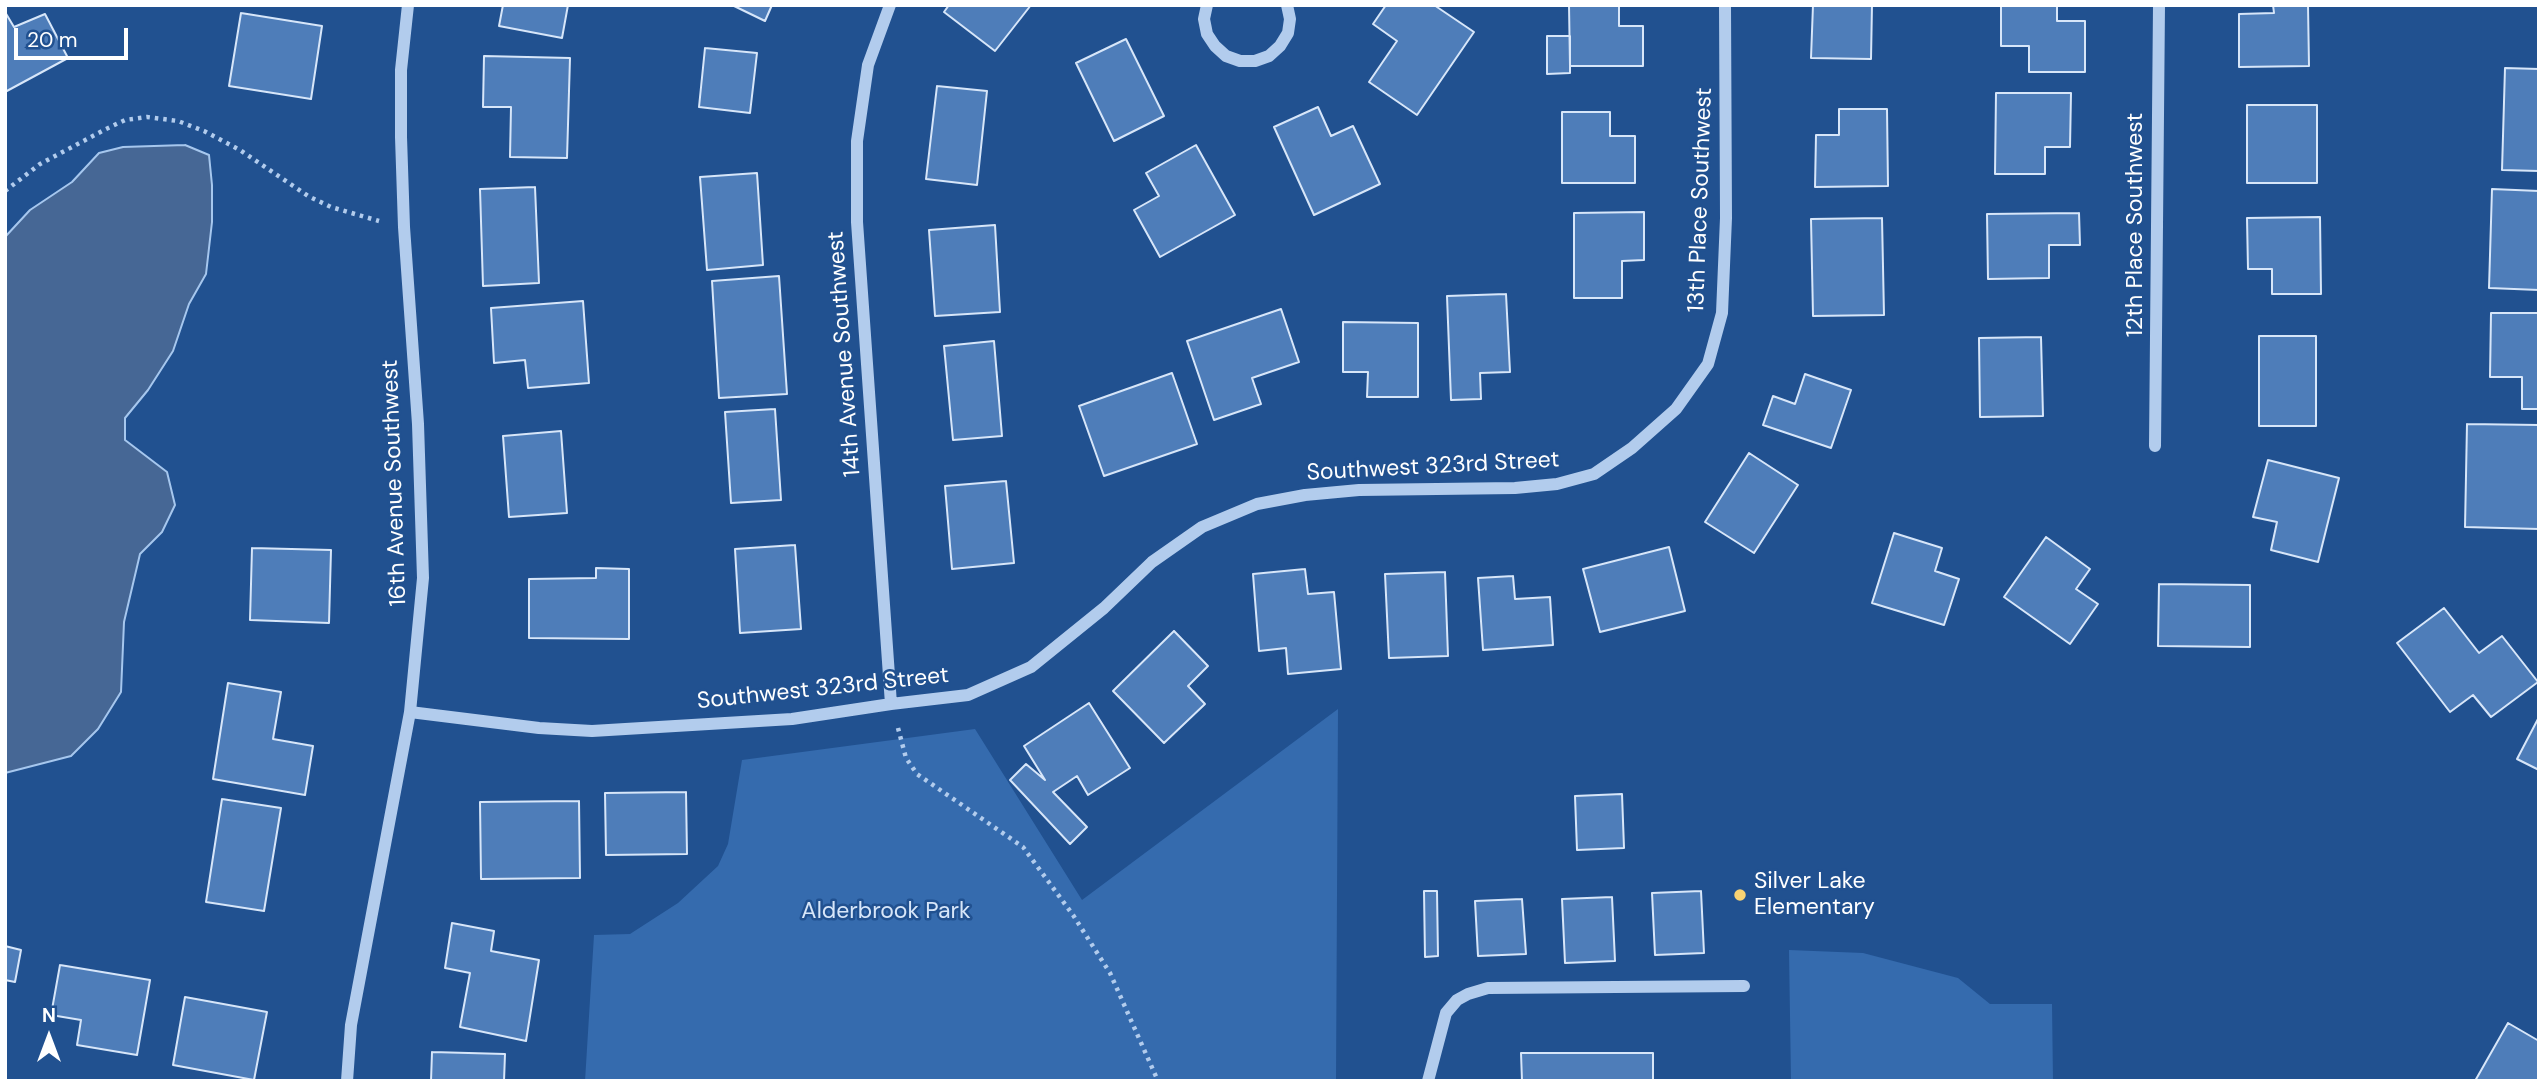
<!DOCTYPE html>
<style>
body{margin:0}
#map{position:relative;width:2544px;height:1086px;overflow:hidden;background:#215190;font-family:"DM Sans",sans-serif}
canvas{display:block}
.frame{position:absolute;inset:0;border:7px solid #fff;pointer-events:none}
.north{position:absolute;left:14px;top:1002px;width:70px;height:70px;-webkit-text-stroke:5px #215190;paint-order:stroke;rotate:0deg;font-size:19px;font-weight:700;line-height:28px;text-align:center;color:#fff}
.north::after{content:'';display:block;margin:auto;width:24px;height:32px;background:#fff;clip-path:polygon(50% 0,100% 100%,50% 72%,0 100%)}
.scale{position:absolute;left:14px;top:28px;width:114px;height:32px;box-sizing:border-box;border:4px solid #fff;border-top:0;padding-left:9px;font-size:21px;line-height:24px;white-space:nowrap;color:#fff;-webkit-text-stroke:5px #215190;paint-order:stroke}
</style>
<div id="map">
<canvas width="2544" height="1086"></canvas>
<div class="frame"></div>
<div class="north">N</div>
<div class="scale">20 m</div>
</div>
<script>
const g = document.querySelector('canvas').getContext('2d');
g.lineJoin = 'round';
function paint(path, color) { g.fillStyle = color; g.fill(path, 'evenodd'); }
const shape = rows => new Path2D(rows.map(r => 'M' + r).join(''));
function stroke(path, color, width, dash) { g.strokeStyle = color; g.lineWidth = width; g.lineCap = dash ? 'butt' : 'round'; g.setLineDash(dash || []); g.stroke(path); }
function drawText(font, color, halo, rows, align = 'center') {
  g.font = font + ' "DM Sans",sans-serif'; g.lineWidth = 5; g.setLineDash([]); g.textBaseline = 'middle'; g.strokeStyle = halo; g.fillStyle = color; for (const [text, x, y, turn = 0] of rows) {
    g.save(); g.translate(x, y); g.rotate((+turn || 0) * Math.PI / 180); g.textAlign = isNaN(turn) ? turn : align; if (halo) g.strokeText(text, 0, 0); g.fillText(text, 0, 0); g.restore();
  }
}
paint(shape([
 [1338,709,1336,1081,585,1081,594,935,630,934,678,903,718,866,728,844,742,760,975,729,1082,900],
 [1789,950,1863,953,1958,978,1990,1004,2052,1004,2053,1081,1791,1081]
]), '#356bae');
const water = shape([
 [185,145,209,155,212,185,212,222,206,274,189,304,173,351,148,390,125,418,125,440,167,472,175,505,162,532,140,554,124,622,121,692,98,729,71,756,5,773,5,237,30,210,72,182,99,153,123,147,185,145]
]);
paint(water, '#466795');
stroke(water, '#a6c7ee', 2);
const building = shape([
 [503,5,568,5,562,38,499,26,503,5],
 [732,5,772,5,765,21,732,5],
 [949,5,1031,5,995,51,944,12,949,5],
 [1386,5,1434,5,1474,32,1417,115,1369,82,1397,41,1373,24,1386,5],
 [1569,5,1619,5,1619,26,1643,26,1643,66,1570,66,1569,5],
 [1813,5,1872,5,1871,59,1811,58,1813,5],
 [2001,5,2057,5,2057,21,2085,21,2085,72,2029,72,2029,46,2001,46,2001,5],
 [2273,5,2308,5,2309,66,2239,67,2239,14,2274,13,2273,5],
 [5,12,14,27,45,14,68,58,5,92,5,12],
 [241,13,322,26,311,99,229,86,241,13],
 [1547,36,1570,36,1570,73,1547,74,1547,36],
 [1126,39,1164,116,1114,141,1076,63,1126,39],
 [705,48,757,53,750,113,699,107,705,48],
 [484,56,570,58,567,158,510,157,511,107,483,107,484,56],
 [2505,68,2539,69,2539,171,2502,170,2505,68],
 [937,86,987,91,977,185,926,179,937,86],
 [1996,93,2071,93,2070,147,2045,147,2045,174,1995,174,1996,93],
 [2247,105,2317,105,2317,183,2247,183,2247,105],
 [1318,107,1331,136,1353,126,1380,184,1314,215,1274,127,1318,107],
 [1839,109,1887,109,1888,186,1815,187,1816,135,1839,135,1839,109],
 [1562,112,1610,112,1610,136,1635,136,1635,183,1562,183,1562,112],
 [1196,145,1235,215,1160,257,1134,210,1159,196,1146,173,1196,145],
 [757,173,763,265,707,270,700,177,757,173],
 [535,187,539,283,483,286,480,189,535,187],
 [2492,189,2539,191,2539,290,2489,288,2492,189],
 [1644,212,1644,260,1622,261,1622,298,1574,298,1574,213,1644,212],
 [2079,213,2080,245,2049,245,2049,278,1988,279,1987,214,2079,213],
 [2320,217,2321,294,2272,294,2272,269,2248,269,2247,218,2320,217],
 [1882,218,1884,315,1813,316,1811,219,1882,218],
 [995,225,1000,312,935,316,929,230,995,225],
 [779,276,787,394,719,398,712,281,779,276],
 [1506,294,1510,372,1480,373,1481,399,1451,400,1447,296,1506,294],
 [583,301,589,383,528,388,525,360,494,363,491,308,583,301],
 [1281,309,1299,362,1252,378,1261,404,1214,420,1187,341,1281,309],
 [2491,313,2539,313,2539,409,2522,409,2522,377,2490,377,2491,313],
 [1343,322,1418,323,1418,397,1367,397,1368,372,1343,372,1343,322],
 [2259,336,2316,336,2316,426,2259,426,2259,336],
 [2041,337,2043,416,1980,417,1979,338,2041,337],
 [994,341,1002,436,953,440,944,346,994,341],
 [1172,373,1197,444,1104,476,1079,406,1172,373],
 [1805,374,1851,390,1831,448,1763,425,1773,396,1795,404,1805,374],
 [775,409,781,500,731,503,725,412,775,409],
 [2467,424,2539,425,2539,529,2465,527,2467,424],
 [561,431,567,513,509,517,503,436,561,431],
 [1749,453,1798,485,1754,553,1705,522,1749,453],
 [2268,460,2339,478,2318,562,2271,550,2277,522,2253,517,2268,460],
 [1006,481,1014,563,952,569,945,486,1006,481],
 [1894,533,1942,548,1935,571,1959,579,1944,625,1872,603,1894,533],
 [2046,537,2090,569,2076,589,2098,604,2070,644,2004,597,2046,537],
 [795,545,801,629,740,633,735,549,795,545],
 [1669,547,1685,611,1600,632,1583,569,1669,547],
 [252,548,331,550,329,623,250,620,252,548],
 [596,568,629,569,629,639,529,638,529,579,596,578,596,568],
 [1305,569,1308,594,1334,592,1341,669,1288,674,1286,648,1259,651,1253,574,1305,569],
 [1445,572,1448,656,1389,658,1385,574,1445,572],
 [1513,576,1515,599,1550,597,1553,645,1483,650,1478,578,1513,576],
 [2159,584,2250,585,2250,647,2158,646,2159,584],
 [2444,608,2479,653,2502,636,2538,682,2491,717,2473,695,2450,712,2397,643,2444,608],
 [1174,631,1208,666,1188,686,1205,704,1164,743,1113,691,1174,631],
 [228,683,281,692,273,739,313,746,305,795,213,779,228,683],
 [1089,703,1130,768,1088,795,1077,776,1053,792,1087,827,1070,844,1010,780,1026,764,1045,780,1024,746,1089,703],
 [2539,717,2539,770,2517,759,2539,717],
 [686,792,687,854,606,855,605,793,686,792],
 [1622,794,1624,848,1577,850,1575,796,1622,794],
 [222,799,281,808,264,911,206,902,222,799],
 [579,801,580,878,481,879,480,802,579,801],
 [1424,891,1437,891,1438,956,1425,957,1424,891],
 [1701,891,1704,953,1655,955,1652,893,1701,891],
 [1612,897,1615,961,1565,963,1562,899,1612,897],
 [1522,899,1526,954,1478,956,1475,901,1522,899],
 [452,923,494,931,491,951,539,960,526,1041,460,1027,470,973,445,968,452,923],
 [5,946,21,950,15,982,5,980,5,946],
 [60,965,150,980,137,1055,77,1045,81,1020,51,1015,60,965],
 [185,997,267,1012,254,1080,173,1065,185,997],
 [2508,1023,2539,1041,2539,1081,2475,1081,2508,1023],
 [432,1052,505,1054,504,1081,431,1081,432,1052],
 [1521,1053,1653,1053,1653,1081,1522,1081,1521,1053]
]);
paint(building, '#4e7db9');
stroke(building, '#d7e6f9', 2);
stroke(shape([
 [5,191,40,164,106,129,125,120,147,117,178,121,204,131,240,150,308,196,331,207,379,221],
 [898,728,906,758,917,774,1023,847,1073,915,1110,973,1158,1081]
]), '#b2cced', 4.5, [3.5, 5]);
stroke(shape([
 [890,5,868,65,857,141,857,222,891,704],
 [1207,5,1204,19,1207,34,1215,46,1226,56,1240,61,1255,61,1269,56,1280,46,1288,33,1290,19,1287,5],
 [2155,446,2159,5],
 [410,712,539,728,592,731,792,719,891,704,968,695,1031,667,1104,608,1152,562,1202,527,1257,504,1305,495,1359,490,1515,488,1557,484,1594,474,1632,448,1676,409,1708,364,1722,313,1726,218,1725,5],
 [347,1081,351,1025,410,712,423,578,418,424,404,227,401,137,401,70,408,5],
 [1428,1081,1446,1013,1457,1000,1468,994,1488,988,1744,986]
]), '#b2cced', 12);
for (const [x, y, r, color] of [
 [1740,895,7,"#f9d373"]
]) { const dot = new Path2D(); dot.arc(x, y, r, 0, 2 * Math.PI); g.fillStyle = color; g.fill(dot); stroke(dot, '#215190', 2.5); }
drawText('23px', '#fff', '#215190', [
 ["13th Place Southwest",1701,200,-88],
 ["12th Place Southwest",2136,225,-90],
 ["14th Avenue Southwest",845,354,-94],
 ["Southwest 323rd Street",1433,467,-3],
 ["16th Avenue Southwest",395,483,-92],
 ["Southwest 323rd Street",823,689,-6]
]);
drawText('23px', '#fff', '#215190', [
 ["Silver Lake",1754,882],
 ["Elementary",1754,908]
], 'left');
drawText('23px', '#d7e6f9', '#215190', [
 ["Alderbrook Park",886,912]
]);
</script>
